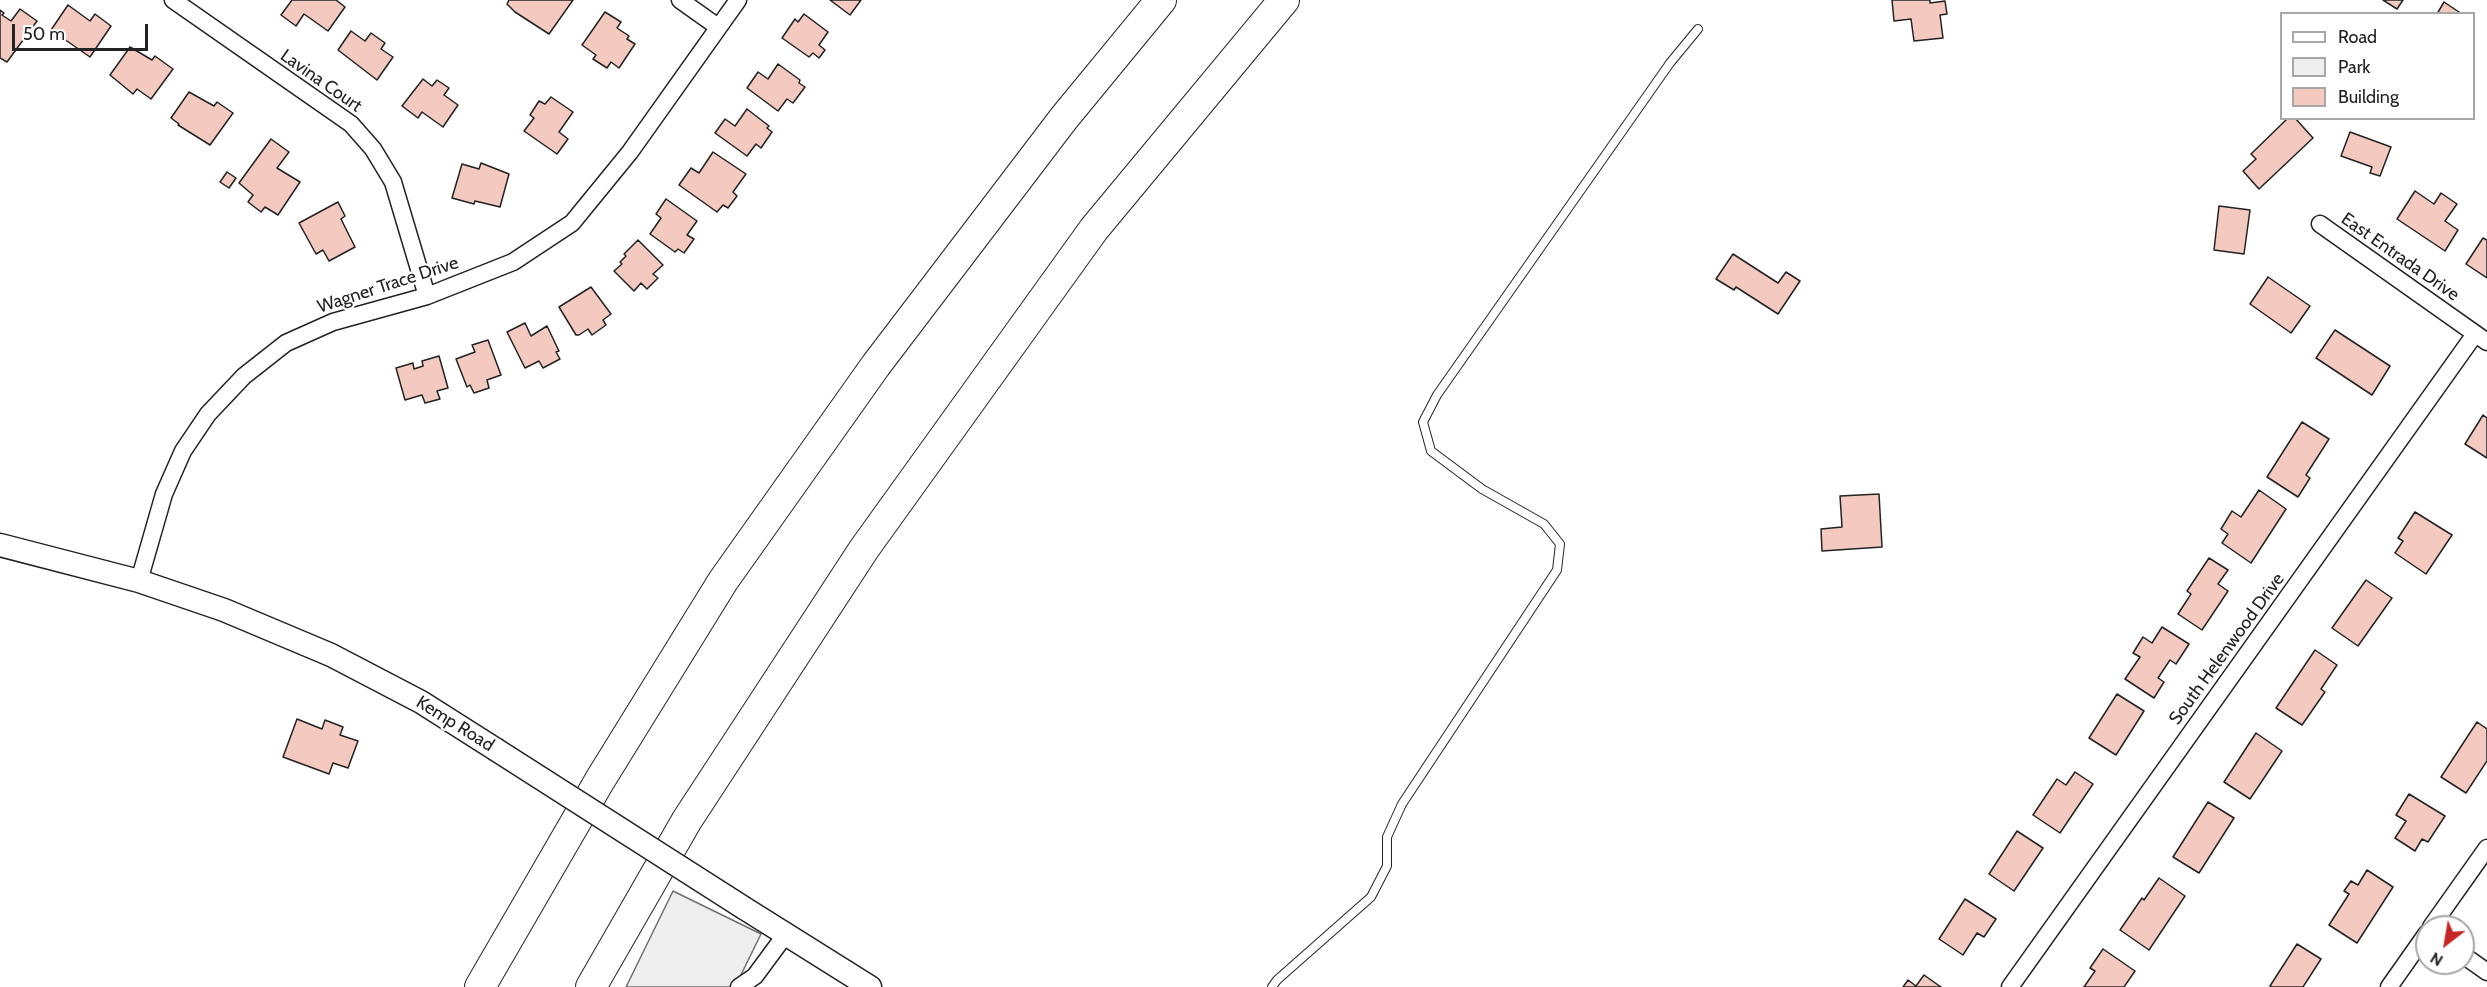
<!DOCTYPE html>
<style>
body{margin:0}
#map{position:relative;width:2487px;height:987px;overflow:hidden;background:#fff;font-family:Cabin,sans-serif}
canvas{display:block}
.legend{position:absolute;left:2280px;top:12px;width:195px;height:108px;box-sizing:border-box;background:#fff;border:2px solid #a7a7a7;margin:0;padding:8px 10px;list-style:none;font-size:18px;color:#222}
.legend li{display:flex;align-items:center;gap:12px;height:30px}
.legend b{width:30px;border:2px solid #a7a7a7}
.north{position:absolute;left:2415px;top:915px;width:60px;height:60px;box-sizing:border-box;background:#fff;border:2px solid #a7a7a7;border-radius:50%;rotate:211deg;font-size:16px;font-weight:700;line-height:24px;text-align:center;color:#222}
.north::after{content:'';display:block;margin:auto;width:21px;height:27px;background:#c62828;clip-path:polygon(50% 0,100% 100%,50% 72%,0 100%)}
.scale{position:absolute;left:12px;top:24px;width:136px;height:27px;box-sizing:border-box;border:3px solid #222;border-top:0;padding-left:8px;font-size:18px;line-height:21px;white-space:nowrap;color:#222;-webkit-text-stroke:4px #fff;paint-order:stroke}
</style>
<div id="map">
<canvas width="2487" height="987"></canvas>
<ul class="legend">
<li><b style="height:8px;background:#fff"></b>Road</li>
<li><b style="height:16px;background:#eee"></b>Park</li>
<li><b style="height:16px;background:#f3c9c0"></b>Building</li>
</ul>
<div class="north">N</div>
<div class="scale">50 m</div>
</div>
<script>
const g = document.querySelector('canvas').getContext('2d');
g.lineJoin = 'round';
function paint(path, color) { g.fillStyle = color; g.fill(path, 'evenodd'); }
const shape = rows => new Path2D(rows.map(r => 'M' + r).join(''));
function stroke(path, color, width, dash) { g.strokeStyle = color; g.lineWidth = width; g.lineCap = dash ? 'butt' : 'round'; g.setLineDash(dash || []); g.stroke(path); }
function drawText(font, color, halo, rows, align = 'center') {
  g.font = font + ' Cabin,sans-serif'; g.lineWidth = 4.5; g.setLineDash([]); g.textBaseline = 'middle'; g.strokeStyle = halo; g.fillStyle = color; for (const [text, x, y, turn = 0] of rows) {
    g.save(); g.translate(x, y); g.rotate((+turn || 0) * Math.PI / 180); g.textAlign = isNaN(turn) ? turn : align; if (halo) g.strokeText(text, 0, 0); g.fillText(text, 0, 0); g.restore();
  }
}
const green = shape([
 [673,891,761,934,735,987,626,987,673,891]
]);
paint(green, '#eee');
stroke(green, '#6f6f6f', 1.5);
const building = shape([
 [292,0,336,0,345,7,328,31,304,14,296,26,281,15,292,0],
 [509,0,573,0,549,34,515,12,507,4,509,0],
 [830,0,861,0,850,15,830,0],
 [1892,0,1930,0,1930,3,1945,1,1947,14,1940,15,1943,38,1914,41,1911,19,1894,21,1892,0],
 [2383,0,2403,0,2397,9,2383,0],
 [2444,2,2462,14,2437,14,2444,2],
 [68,5,90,21,95,14,111,26,90,57,51,30,68,5],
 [20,9,37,21,7,62,0,58,0,10,4,13,2,15,11,21,20,9],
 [605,12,621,22,617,28,629,36,627,39,635,44,619,68,611,62,607,68,593,59,596,55,582,45,605,12],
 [804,14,828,32,819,45,825,50,819,58,813,53,809,57,782,38,795,19,798,22,804,14],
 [351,31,365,41,371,33,385,43,381,49,393,57,377,80,338,50,351,31],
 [130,47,152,60,155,56,173,69,151,99,137,89,133,94,110,75,130,47],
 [778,64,800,80,799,83,805,87,793,103,787,99,778,111,747,88,758,72,768,79,778,64],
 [423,79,432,86,437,80,449,88,444,95,458,105,443,127,422,112,418,118,402,106,423,79],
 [189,92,214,106,217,102,233,113,210,145,178,125,179,124,171,118,189,92],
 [551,97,573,112,559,132,568,139,557,154,524,131,534,118,530,115,539,101,545,104,551,97],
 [747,109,769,126,767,128,772,132,761,148,756,144,747,156,715,133,725,119,735,126,747,109],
 [2288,118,2295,118,2313,138,2259,189,2243,171,2256,159,2251,154,2288,118],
 [2350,132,2391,147,2380,176,2370,173,2372,167,2341,156,2350,132],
 [271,139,289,152,277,168,300,182,278,215,265,207,261,212,248,202,253,195,239,183,271,139],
 [713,152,746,174,733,192,737,196,728,208,723,205,717,212,679,185,691,168,699,173,713,152],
 [481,163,509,174,500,207,475,201,474,204,452,198,462,164,479,169,481,163],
 [227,172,236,178,229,188,220,182,227,172],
 [2415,191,2434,204,2441,193,2457,204,2445,221,2458,230,2445,251,2397,219,2415,191],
 [666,199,697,221,687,235,694,239,684,253,678,249,675,252,650,234,661,218,656,214,666,199],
 [338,202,345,216,341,219,355,247,329,261,323,250,316,254,299,223,338,202],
 [2219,206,2250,210,2244,254,2214,250,2219,206],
 [2483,238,2487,240,2487,278,2466,264,2483,238],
 [638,240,663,265,653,274,658,278,647,289,641,283,634,291,614,271,622,264,620,262,626,256,624,254,638,240],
 [1733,254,1778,283,1786,272,1800,281,1778,314,1736,287,1734,290,1716,279,1733,254],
 [2268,277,2310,306,2291,333,2250,304,2268,277],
 [591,287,611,314,603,320,606,325,592,335,588,329,579,335,576,335,559,307,591,287],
 [525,323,531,336,547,326,559,351,556,352,560,359,543,368,539,361,525,368,507,332,525,323],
 [2335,330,2390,366,2372,395,2316,358,2335,330],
 [488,340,501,375,487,380,489,388,474,393,470,385,467,387,456,359,475,352,472,345,488,340],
 [439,356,448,388,437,391,440,399,425,403,422,395,405,400,396,368,413,363,414,369,423,366,422,361,439,356],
 [2483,415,2487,418,2487,458,2465,444,2483,415],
 [2302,422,2329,439,2306,475,2310,478,2298,497,2267,477,2302,422],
 [2259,490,2286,509,2251,563,2222,543,2228,534,2221,529,2232,511,2241,517,2259,490],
 [1879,494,1882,547,1822,551,1821,529,1842,527,1840,496,1879,494],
 [2415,512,2452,535,2426,574,2395,553,2403,541,2398,538,2415,512],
 [2209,558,2228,570,2218,584,2228,591,2202,630,2178,614,2191,594,2187,591,2209,558],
 [2366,580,2392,598,2358,646,2332,628,2366,580],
 [2162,627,2189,644,2176,664,2170,660,2158,678,2164,682,2154,698,2125,679,2140,657,2133,653,2143,637,2152,643,2162,627],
 [2315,650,2337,665,2321,689,2325,692,2302,725,2276,708,2315,650],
 [2117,694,2144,711,2116,755,2089,738,2117,694],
 [297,719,322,729,325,720,343,727,340,735,358,741,348,768,333,763,329,774,283,757,297,719],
 [2477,722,2487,729,2487,761,2466,793,2441,777,2477,722],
 [2256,733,2282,751,2250,799,2224,782,2256,733],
 [2075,772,2093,784,2060,833,2033,815,2057,779,2066,785,2075,772],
 [2409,794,2445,816,2428,842,2422,839,2415,851,2395,838,2406,821,2396,815,2409,794],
 [2208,802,2234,818,2199,873,2173,857,2208,802],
 [2017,831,2043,848,2014,891,1989,874,2017,831],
 [2367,870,2393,887,2357,943,2329,925,2349,894,2344,891,2351,881,2358,885,2367,870],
 [2159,878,2185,896,2149,950,2120,930,2142,898,2144,900,2159,878],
 [1965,899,1996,919,1984,937,1977,933,1963,955,1939,939,1965,899],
 [2297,944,2321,959,2303,987,2272,987,2270,986,2297,944],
 [2103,949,2135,971,2124,987,2084,987,2095,971,2090,968,2103,949],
 [1924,975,1941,987,1903,987,1908,980,1916,986,1924,975]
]);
paint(building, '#f3c9c0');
stroke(building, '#222', 1.5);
const service = shape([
 [1272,987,1277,980,1371,897,1387,866,1387,837,1402,804,1557,570,1560,544,1544,524,1482,489,1431,451,1423,422,1437,395,1670,63,1698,29]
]);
const minor = shape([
 [173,0,351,124,373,149,393,182,427,296],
 [680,0,718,27],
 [2320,224,2487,342],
 [139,581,164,494,183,451,208,414,244,376,286,343,333,322,427,296,513,262,572,223,630,152,738,0],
 [2431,927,2487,848],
 [2463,955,2487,972],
 [739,987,755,976,786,934],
 [2010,987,2475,334],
 [2389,987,2427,933]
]);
const secondary = shape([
 [0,545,139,581,224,610,331,655,421,702,495,749],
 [744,908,870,987]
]);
const motorway = shape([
 [480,987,600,780,723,581,876,365,1064,118,1161,0],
 [591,987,687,820,864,549,1094,229,1284,0]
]);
stroke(service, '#222', 10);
stroke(minor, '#222', 19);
stroke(secondary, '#222', 25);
stroke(motorway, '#222', 32);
stroke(service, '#fff', 8);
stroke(minor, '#fff', 16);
stroke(secondary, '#fff', 22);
stroke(motorway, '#fff', 30);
const secondaryBridge = shape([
 [495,749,744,908]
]);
stroke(secondaryBridge, '#222', 25, []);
stroke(secondaryBridge, '#fff', 22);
drawText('18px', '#222', '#fff', [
 ["Lavina Court",321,81,35],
 ["East Entrada Drive",2400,257,35],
 ["Wagner Trace Drive",388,285,-18],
 ["South Helenwood Drive",2227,649,-54],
 ["Kemp Road",455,724,32]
]);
</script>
